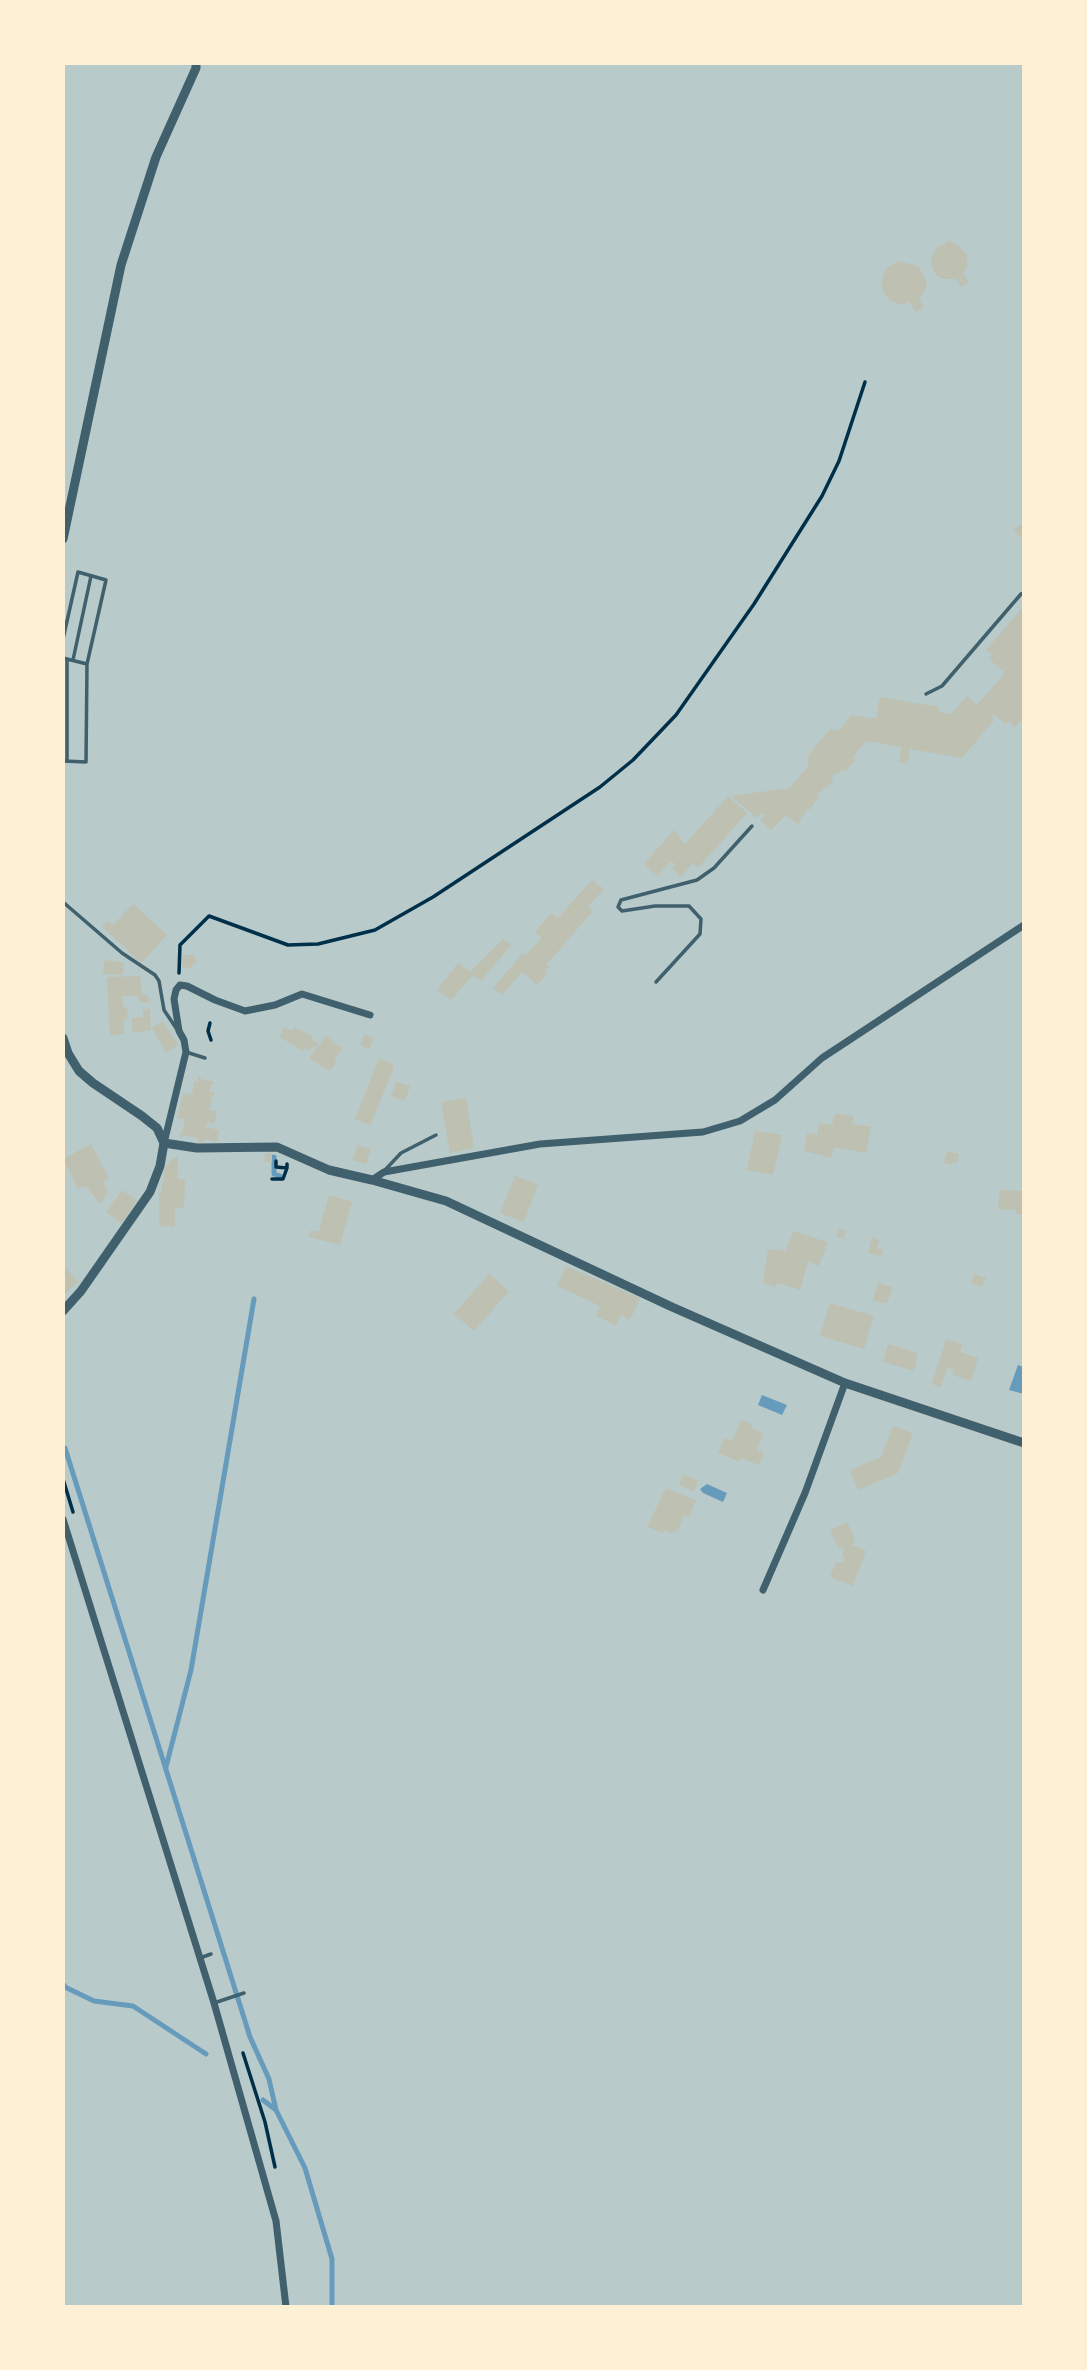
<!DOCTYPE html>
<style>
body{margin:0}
#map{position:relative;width:1087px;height:2370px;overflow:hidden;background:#fdf0d5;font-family:"PT Sans Narrow",sans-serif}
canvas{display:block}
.frame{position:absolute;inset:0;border:65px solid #fdf0d5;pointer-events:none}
</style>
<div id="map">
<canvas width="1087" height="2370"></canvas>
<div class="frame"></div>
</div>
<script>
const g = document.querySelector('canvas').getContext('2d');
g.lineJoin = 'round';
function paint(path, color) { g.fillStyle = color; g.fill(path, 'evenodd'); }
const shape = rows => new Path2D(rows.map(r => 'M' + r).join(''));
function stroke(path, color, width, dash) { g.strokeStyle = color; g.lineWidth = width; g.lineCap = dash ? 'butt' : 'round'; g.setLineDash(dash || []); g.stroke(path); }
paint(shape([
 [63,63,1024,63,1024,2307,63,2307]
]), '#b9caca');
paint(shape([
 [1018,1365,1024,1367,1024,1394,1009,1390],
 [762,1395,787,1405,782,1415,758,1405],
 [707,1484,727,1493,723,1502,703,1493,700,1489]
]), '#669bbc');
stroke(shape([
 [274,1157,274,1174,280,1176],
 [65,1448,250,2037,269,2079,276,2110],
 [166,1767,191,1670,254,1299],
 [63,1984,65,1987,94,2001,133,2006,206,2054],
 [263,2100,276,2110,305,2168,332,2259,332,2307]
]), '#669bbc', 5);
paint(shape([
 [949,241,958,245,967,255,967,266,963,273,969,282,961,287,956,279,943,279,936,275,931,263,933,253,937,248],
 [899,261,918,266,927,281,925,290,919,299,924,307,916,312,909,302,901,305,891,301,883,292,882,282,884,273,889,266],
 [1024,523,1024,534,1019,537,1014,529],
 [1024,606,1024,718,1015,727,1008,721,1006,724,994,714,992,717,994,720,962,758,910,749,907,764,899,762,902,747,866,741,853,757,855,760,845,772,842,769,838,774,837,772,831,778,834,780,817,795,819,797,809,810,807,809,798,824,786,815,771,830,760,820,766,815,762,813,757,818,731,796,790,788,808,766,808,756,830,729,839,731,851,715,876,719,880,697,939,707,939,712,951,714,967,696,977,705,1005,673,989,659,992,655,986,650],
 [728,796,747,813,698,868,693,863,681,877,672,868,675,864,671,861,657,876,644,864,674,830,684,843,687,842],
 [592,880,604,889,588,906,593,911,547,964,549,967,545,972,547,974,537,985,522,972,502,995,493,988,523,953,526,955,542,938,535,932,551,913,558,918],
 [133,904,167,935,141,963,102,926,108,921,113,925],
 [503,939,511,945,481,981,473,975,451,1000,437,990,458,963,470,972],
 [183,955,194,955,197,964,192,965,191,968,182,967],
 [104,960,124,963,123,975,103,974],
 [140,976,142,994,147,995,150,1002,139,1002,138,996,123,996,123,1007,127,1007,128,1019,124,1020,124,1034,110,1035,107,977],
 [150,1008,151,1030,132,1033,132,1018,143,1017,143,1010],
 [163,1021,178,1045,166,1053,152,1028],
 [294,1027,312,1036,311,1039,318,1043,315,1048,312,1046,310,1051,304,1048,303,1051,280,1037,283,1028,293,1030],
 [365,1034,374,1038,369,1049,360,1045],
 [326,1036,342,1049,334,1059,337,1062,330,1071,309,1058],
 [379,1058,393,1064,393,1070,370,1125,355,1119],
 [197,1074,201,1079,212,1081,214,1083,211,1085,209,1093,214,1092,215,1094,212,1096,209,1110,217,1111,214,1124,208,1122,205,1127,219,1130,217,1141,205,1140,201,1144,198,1143,197,1138,185,1135,181,1138,179,1135,182,1133,185,1119,177,1118,183,1093,192,1095,194,1081,199,1082],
 [396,1082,410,1086,405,1101,391,1096],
 [466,1098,474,1148,450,1153,441,1102],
 [835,1113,854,1116,852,1124,871,1127,866,1153,834,1147,831,1158,804,1151,807,1133,817,1135,819,1123,832,1125],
 [755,1131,782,1135,773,1175,747,1170],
 [91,1144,109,1179,103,1182,108,1191,100,1204,86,1186,78,1189,63,1159],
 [358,1145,371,1149,366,1164,352,1160],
 [947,1151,959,1154,957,1163,953,1162,951,1165,944,1163],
 [265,1153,272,1153,272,1162,264,1161],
 [178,1156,177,1179,185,1179,184,1208,175,1208,175,1227,159,1226,159,1193,161,1192,165,1168,171,1160],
 [515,1176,538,1184,524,1222,500,1213],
 [122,1190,137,1201,122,1223,106,1212],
 [1000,1190,1024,1191,1024,1214,1016,1214,1017,1210,998,1209],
 [329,1195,352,1202,340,1245,309,1237,311,1230,319,1232],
 [839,1229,846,1231,843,1239,837,1237],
 [793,1231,828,1242,819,1266,808,1261,800,1290,777,1283,775,1287,763,1283,768,1249,786,1251],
 [872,1237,879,1240,877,1248,883,1250,881,1257,868,1253],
 [566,1266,640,1298,630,1320,621,1315,616,1325,596,1316,600,1306,557,1286],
 [66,1268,78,1282,63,1295,63,1271],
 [489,1274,509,1291,474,1331,454,1314],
 [974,1274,986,1278,982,1287,971,1283],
 [878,1283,892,1287,887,1304,873,1300],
 [830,1303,874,1316,864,1349,820,1336],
 [946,1339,962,1344,960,1352,978,1358,971,1381,953,1375,954,1370,947,1368,941,1387,932,1384],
 [888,1344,918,1353,914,1371,883,1362],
 [741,1420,752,1424,751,1428,763,1433,757,1450,764,1453,759,1465,741,1458,740,1462,718,1453,724,1438,732,1441],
 [893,1426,913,1433,898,1473,858,1490,850,1470,881,1457],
 [683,1474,698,1480,694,1491,679,1485],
 [666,1488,696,1500,689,1517,684,1515,678,1530,671,1533,664,1530,663,1533,647,1527],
 [847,1522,855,1539,852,1545,866,1551,853,1586,830,1577,836,1562,844,1563,845,1558,842,1558,844,1548,838,1547,830,1530]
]), '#bec0b2');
stroke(shape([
 [179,973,180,945,209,916,288,945,318,944,375,930,433,897,600,787,633,760,676,715,754,604,822,496,839,461,865,382],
 [210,1023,208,1031,211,1040],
 [276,1161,276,1167,287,1168,287,1164],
 [272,1179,283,1179,287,1168],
 [63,1479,73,1512],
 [243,2053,265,2122,275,2167]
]), '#003049', 3.5);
stroke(shape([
 [63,639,78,572,106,580,87,664,86,762,63,761],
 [63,658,87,664],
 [73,660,91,576],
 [926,694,942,686,1021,594,1024,593],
 [67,761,67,659],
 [63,902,122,953,155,975,159,981,164,1010,178,1031],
 [656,982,700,934,701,919,689,906,655,906,622,911,618,907,621,900,697,880,714,868,752,826],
 [186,1052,205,1058],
 [385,1170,401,1153,436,1135],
 [200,1958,211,1954],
 [214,2003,244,1993]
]), '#3f606c', 3.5);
stroke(shape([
 [164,1143,186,1052,184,1040,179,1031,174,999,176,990,180,985,187,986,215,1000,245,1011,275,1005,302,994,370,1015],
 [372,1180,384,1172,540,1144,703,1132,740,1121,775,1100,822,1058,1024,925],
 [63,1519,214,2003,276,2221,286,2307],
 [763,1590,805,1493,845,1383]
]), '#3f606c', 7);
stroke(shape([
 [63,539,121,265,156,157,196,68,196,63],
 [63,1038,68,1053,79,1071,93,1083,142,1116,157,1128,164,1143,160,1166,150,1192,81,1291,63,1311],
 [164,1143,197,1148,277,1147,329,1170,372,1180,446,1201,672,1307,845,1383,1024,1443]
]), '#3f606c', 9);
</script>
